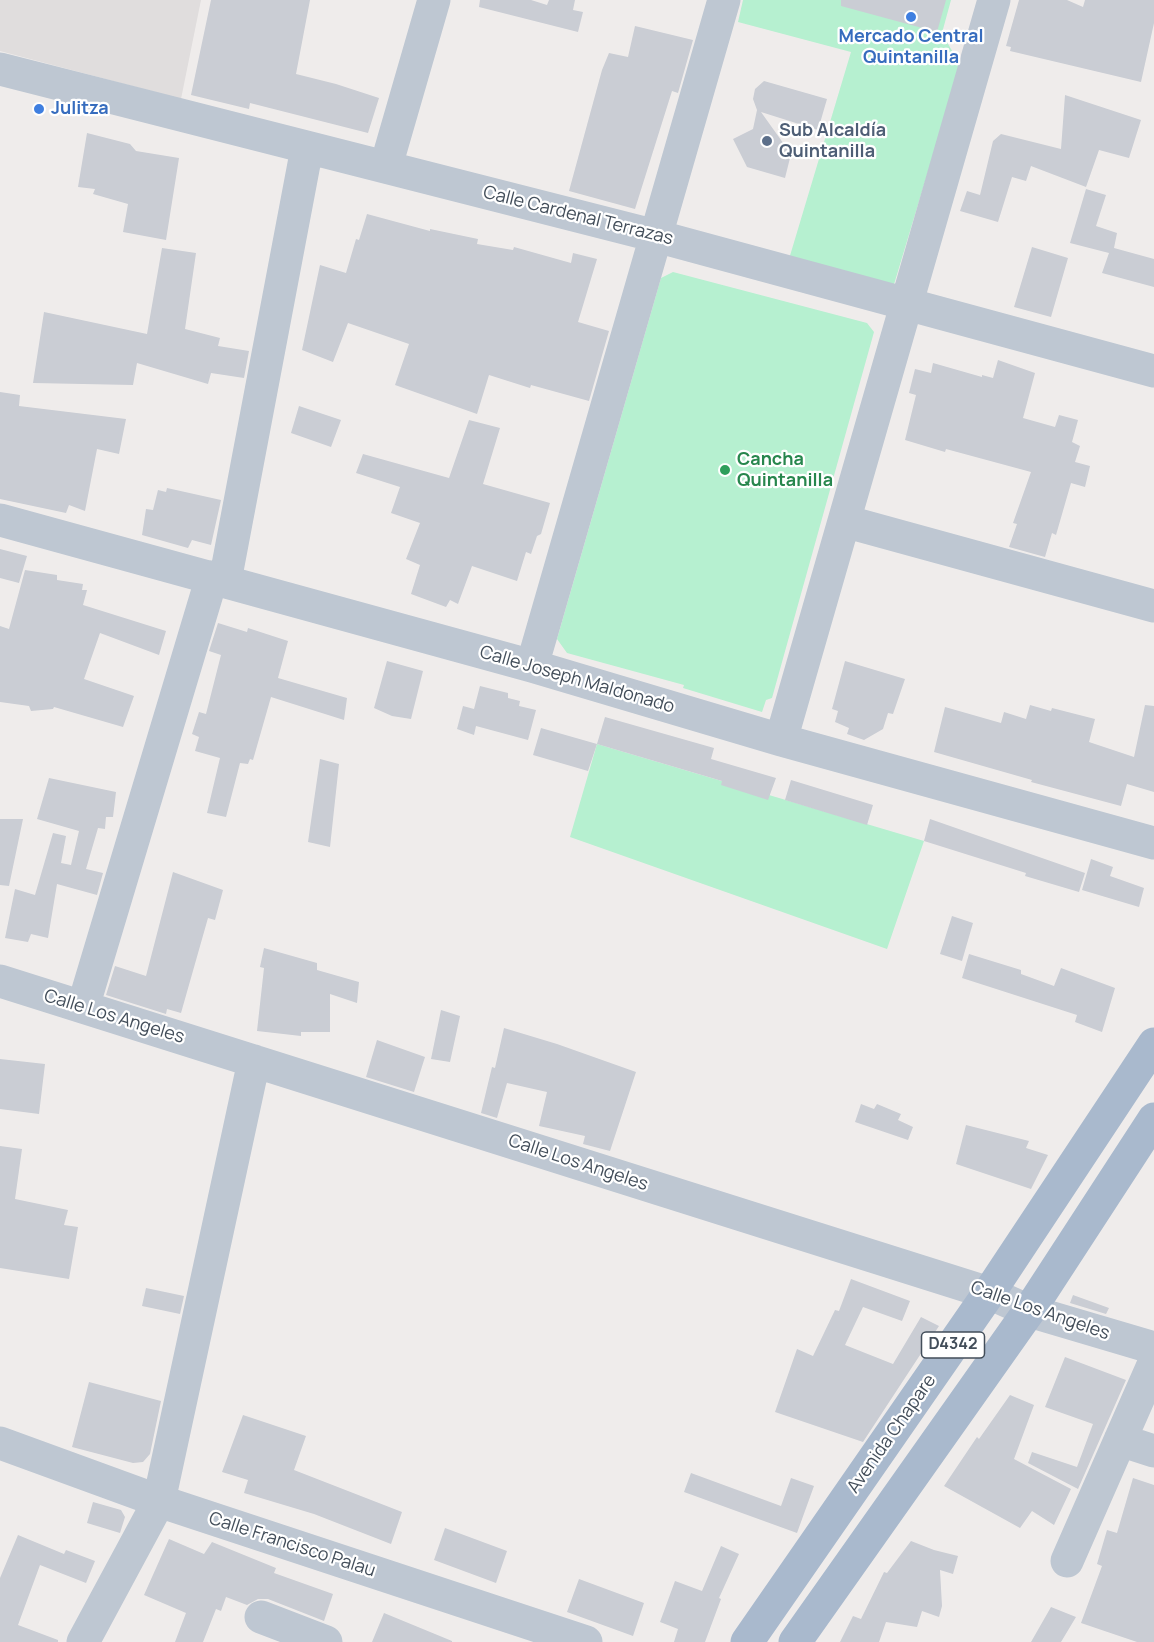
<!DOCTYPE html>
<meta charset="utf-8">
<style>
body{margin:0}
canvas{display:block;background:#efeceb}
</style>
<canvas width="1154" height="1642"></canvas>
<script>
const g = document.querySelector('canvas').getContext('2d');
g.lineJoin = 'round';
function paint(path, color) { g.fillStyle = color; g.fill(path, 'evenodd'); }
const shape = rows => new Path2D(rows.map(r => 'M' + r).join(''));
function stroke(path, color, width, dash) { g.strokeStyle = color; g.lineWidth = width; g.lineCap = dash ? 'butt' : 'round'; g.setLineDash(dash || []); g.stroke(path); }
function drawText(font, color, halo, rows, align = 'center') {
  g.font = font + ' Manrope,sans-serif'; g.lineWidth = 4.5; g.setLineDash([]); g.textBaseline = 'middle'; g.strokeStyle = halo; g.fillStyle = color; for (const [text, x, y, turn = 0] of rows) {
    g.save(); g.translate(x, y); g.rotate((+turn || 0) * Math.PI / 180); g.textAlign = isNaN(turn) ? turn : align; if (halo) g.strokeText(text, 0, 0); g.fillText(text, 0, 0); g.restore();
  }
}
paint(shape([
 [0,0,201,0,181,99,0,51]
]), '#e0dddd');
paint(shape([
 [743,0,951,0,942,33,960,65,892,291,789,259,851,52,738,22],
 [673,272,867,323,874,332,772,698,766,700,762,712,683,688,684,685,567,653,557,639,661,278],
 [597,744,924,841,887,949,570,837]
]), '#b6f0d0');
paint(shape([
 [211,0,310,0,296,74,336,84,379,98,368,133,250,103,249,109,191,95],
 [480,0,531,0,547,5,549,0,575,0,573,10,583,12,578,32,479,7],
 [841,0,946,0,937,32,841,6],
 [1019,0,1067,0,1083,7,1085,0,1154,0,1154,23,1141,82,1010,51,1011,47,1006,46],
 [635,26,693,40,678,93,672,91,635,209,569,191,602,70,609,53,628,57],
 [764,81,827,99,818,130,761,112,791,154,785,178,747,167,733,139,753,129,757,110,753,99,755,89],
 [1065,95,1141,120,1129,158,1099,150,1086,187,1031,166,1026,181,1012,177,998,222,960,211,967,191,980,195,993,141,1001,134,1061,149],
 [87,133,130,144,136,151,179,158,166,240,123,232,128,204,93,194,95,189,78,187],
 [1086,189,1106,195,1096,226,1117,233,1114,248,1154,259,1154,287,1102,273,1109,253,1070,243],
 [367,214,430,231,430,229,478,239,477,244,513,250,514,247,571,263,573,253,597,259,578,322,609,331,589,401,531,385,530,388,489,375,477,414,395,385,409,344,348,323,333,362,302,350,320,265,346,273,356,239,359,240],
 [1032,247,1068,258,1051,317,1014,307],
 [162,248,196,253,185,329,220,338,218,346,249,351,244,378,211,373,208,384,137,363,133,385,33,383,44,312,147,334],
 [998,360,1035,373,1023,418,1055,427,1059,415,1078,420,1072,442,1080,446,1075,462,1090,466,1085,487,1071,483,1056,535,1052,533,1045,557,1009,547,1017,524,1013,523,1031,472,946,449,945,452,905,440,916,395,909,393,915,369,931,373,933,363,982,377,982,375,993,378],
 [0,392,20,395,19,406,126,419,119,454,97,449,85,511,69,505,66,513,0,499],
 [299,406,341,420,331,447,291,433],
 [469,420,500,428,483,484,550,503,541,534,537,536,531,554,526,552,517,581,472,566,458,604,450,600,446,607,411,594,420,565,406,559,420,523,391,513,400,487,356,473,363,454,449,478],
 [167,488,221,500,211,545,192,540,188,548,142,535,146,509,153,510,158,490,166,492],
 [0,549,27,556,19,583,0,578],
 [25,570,57,575,57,580,83,584,82,590,87,590,83,605,166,631,159,655,100,633,84,679,134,696,123,727,54,707,53,709,31,711,29,706,0,702,0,626,9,629],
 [218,623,247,632,248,628,288,641,278,678,347,698,344,720,271,697,253,760,250,759,248,764,240,763,226,817,207,813,220,758,195,751,199,737,192,734,199,712,206,714,221,655,209,651],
 [387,661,423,671,411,719,392,716,374,708],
 [845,661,905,679,893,714,888,713,883,729,864,740,847,734,849,728,835,722,838,711,832,709],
 [480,686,508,693,508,698,520,701,519,706,536,710,528,740,476,726,474,735,457,729,463,706,474,709],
 [1030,705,1051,711,1052,708,1095,719,1089,742,1134,757,1145,705,1154,706,1154,792,1127,784,1121,806,1031,782,1032,780,934,752,945,707,1001,723,1004,712,1026,719],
 [605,717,714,748,711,759,776,778,768,800,721,785,722,781,597,744],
 [541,728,597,744,588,771,533,755],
 [320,759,339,764,330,847,308,842],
 [49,778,116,792,113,817,106,817,105,829,98,828,86,869,103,873,97,895,57,884,48,938,31,934,28,942,5,938,15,889,35,895,53,833,66,836,61,863,71,865,79,831,37,819],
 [791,780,873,805,867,825,785,800],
 [0,819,23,819,9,886,0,885],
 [930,819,1085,873,1079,892,1025,876,1026,873,924,841],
 [1091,859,1113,867,1110,876,1144,888,1139,907,1082,890],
 [173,872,223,890,215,920,208,918,181,1013,167,1009,166,1014,106,995,115,966,146,976],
 [952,916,973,923,962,961,940,954],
 [264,948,317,963,317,970,359,982,357,1003,330,994,330,1032,301,1032,301,1036,257,1031,264,968,260,967],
 [969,954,1021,970,1021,974,1054,986,1061,968,1115,988,1102,1032,1075,1022,1077,1015,962,978],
 [441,1010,460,1016,450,1062,431,1059],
 [504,1028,557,1044,636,1072,610,1151,583,1144,585,1136,539,1126,547,1092,507,1083,497,1118,481,1113,492,1067,495,1068],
 [377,1040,425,1057,414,1092,366,1077],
 [0,1059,45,1064,39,1114,0,1109],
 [861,1104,874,1109,877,1104,901,1114,898,1120,913,1127,908,1140,855,1122],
 [966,1125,1029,1141,1026,1148,1048,1155,1031,1189,956,1164],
 [0,1146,22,1149,15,1199,68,1210,64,1225,78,1227,69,1279,0,1268],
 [851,1279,910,1301,902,1321,863,1307,845,1345,893,1364,921,1317,939,1326,863,1442,775,1412,797,1349,813,1356,835,1310,839,1311],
 [146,1288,184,1296,180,1314,142,1306],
 [1073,1295,1109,1308,1106,1314,1070,1303],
 [1065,1357,1126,1380,1078,1489,1028,1463,1032,1452,1077,1467,1093,1424,1045,1407],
 [89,1382,161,1401,150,1454,143,1462,133,1463,72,1447],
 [1010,1395,1034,1405,1014,1459,1071,1489,1054,1525,1032,1511,1020,1528,944,1486,977,1437,979,1439],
 [243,1415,306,1436,294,1470,402,1512,391,1544,314,1514,244,1493,248,1480,222,1472],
 [691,1473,781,1506,791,1478,814,1486,797,1533,684,1492],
 [1133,1478,1154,1485,1154,1642,1137,1642,1081,1623,1102,1566,1097,1564,1107,1530,1117,1533],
 [93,1502,121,1510,125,1517,120,1533,87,1523],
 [445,1528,507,1551,496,1583,434,1560],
 [18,1535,64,1554,66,1550,95,1561,86,1583,40,1565,18,1625,58,1640,58,1642,0,1642,0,1578],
 [169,1539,204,1554,212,1542,276,1568,274,1573,333,1594,324,1621,268,1599,258,1599,247,1605,226,1597,221,1611,216,1609,203,1642,175,1642,186,1613,144,1595],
 [911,1541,934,1550,958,1556,953,1574,940,1570,942,1606,939,1617,922,1611,917,1627,886,1622,879,1642,840,1642,853,1616,861,1619,884,1572,887,1573],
 [721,1546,739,1554,719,1598,721,1599,705,1642,674,1642,678,1629,660,1622,675,1581,702,1591],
 [579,1579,644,1603,633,1636,567,1612],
 [1051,1607,1076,1617,1061,1642,1031,1642],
 [384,1613,452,1641,452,1642,372,1642]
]), '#cacdd4');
stroke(shape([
 [0,69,656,236,1154,371],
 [386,166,434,0],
 [0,520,532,666,781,740,1154,843],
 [844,521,1154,606],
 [225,581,307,148],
 [532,666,724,0],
 [781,740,994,0],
 [0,981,989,1293,1029,1311,1154,1348],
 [83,1007,212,577],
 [1120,1440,1154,1451],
 [0,1443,159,1501,586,1642],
 [1067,1561,1154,1363],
 [261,1617,326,1642],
 [83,1642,159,1501,254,1061]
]), '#bec7d2', 33);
stroke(shape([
 [747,1642,989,1293,1154,1044],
 [795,1642,1029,1311,1154,1119]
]), '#a9b9cd', 33);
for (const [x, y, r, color] of [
 [911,17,6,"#3f7fe0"],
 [39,109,6,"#3f7fe0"],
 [767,141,6,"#5c6f8a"],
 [725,470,6,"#2e9e5b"]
]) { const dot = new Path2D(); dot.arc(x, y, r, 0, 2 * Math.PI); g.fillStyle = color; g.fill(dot); stroke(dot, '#fff', 2); }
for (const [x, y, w] of [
 [953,1345,63]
]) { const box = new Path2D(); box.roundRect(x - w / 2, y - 13, w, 26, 4.5); g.fillStyle = '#fff'; g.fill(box); stroke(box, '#434e5a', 1.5); }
drawText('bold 16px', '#434e5a', null, [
 ["D4342",953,1345]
]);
drawText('bold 18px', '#366cbe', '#fff', [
 ["Mercado Central",911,37],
 ["Quintanilla",911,58],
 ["Julitza",51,109,"left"]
]);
drawText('bold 18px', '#4e5e75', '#fff', [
 ["Sub Alcaldía",779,131],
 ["Quintanilla",779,152]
], 'left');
drawText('18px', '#434e5a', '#fff', [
 ["Calle Cardenal Terrazas",578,216,14],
 ["Calle Joseph Maldonado",577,680,16],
 ["Calle Los Angeles",114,1017,17],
 ["Calle Los Angeles",578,1163,18],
 ["Calle Los Angeles",1040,1311,19],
 ["Avenida Chapare",892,1434,-55],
 ["Calle Francisco Palau",292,1545,18]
]);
drawText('bold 18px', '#27864d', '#fff', [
 ["Cancha",737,460],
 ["Quintanilla",737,481]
], 'left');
</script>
